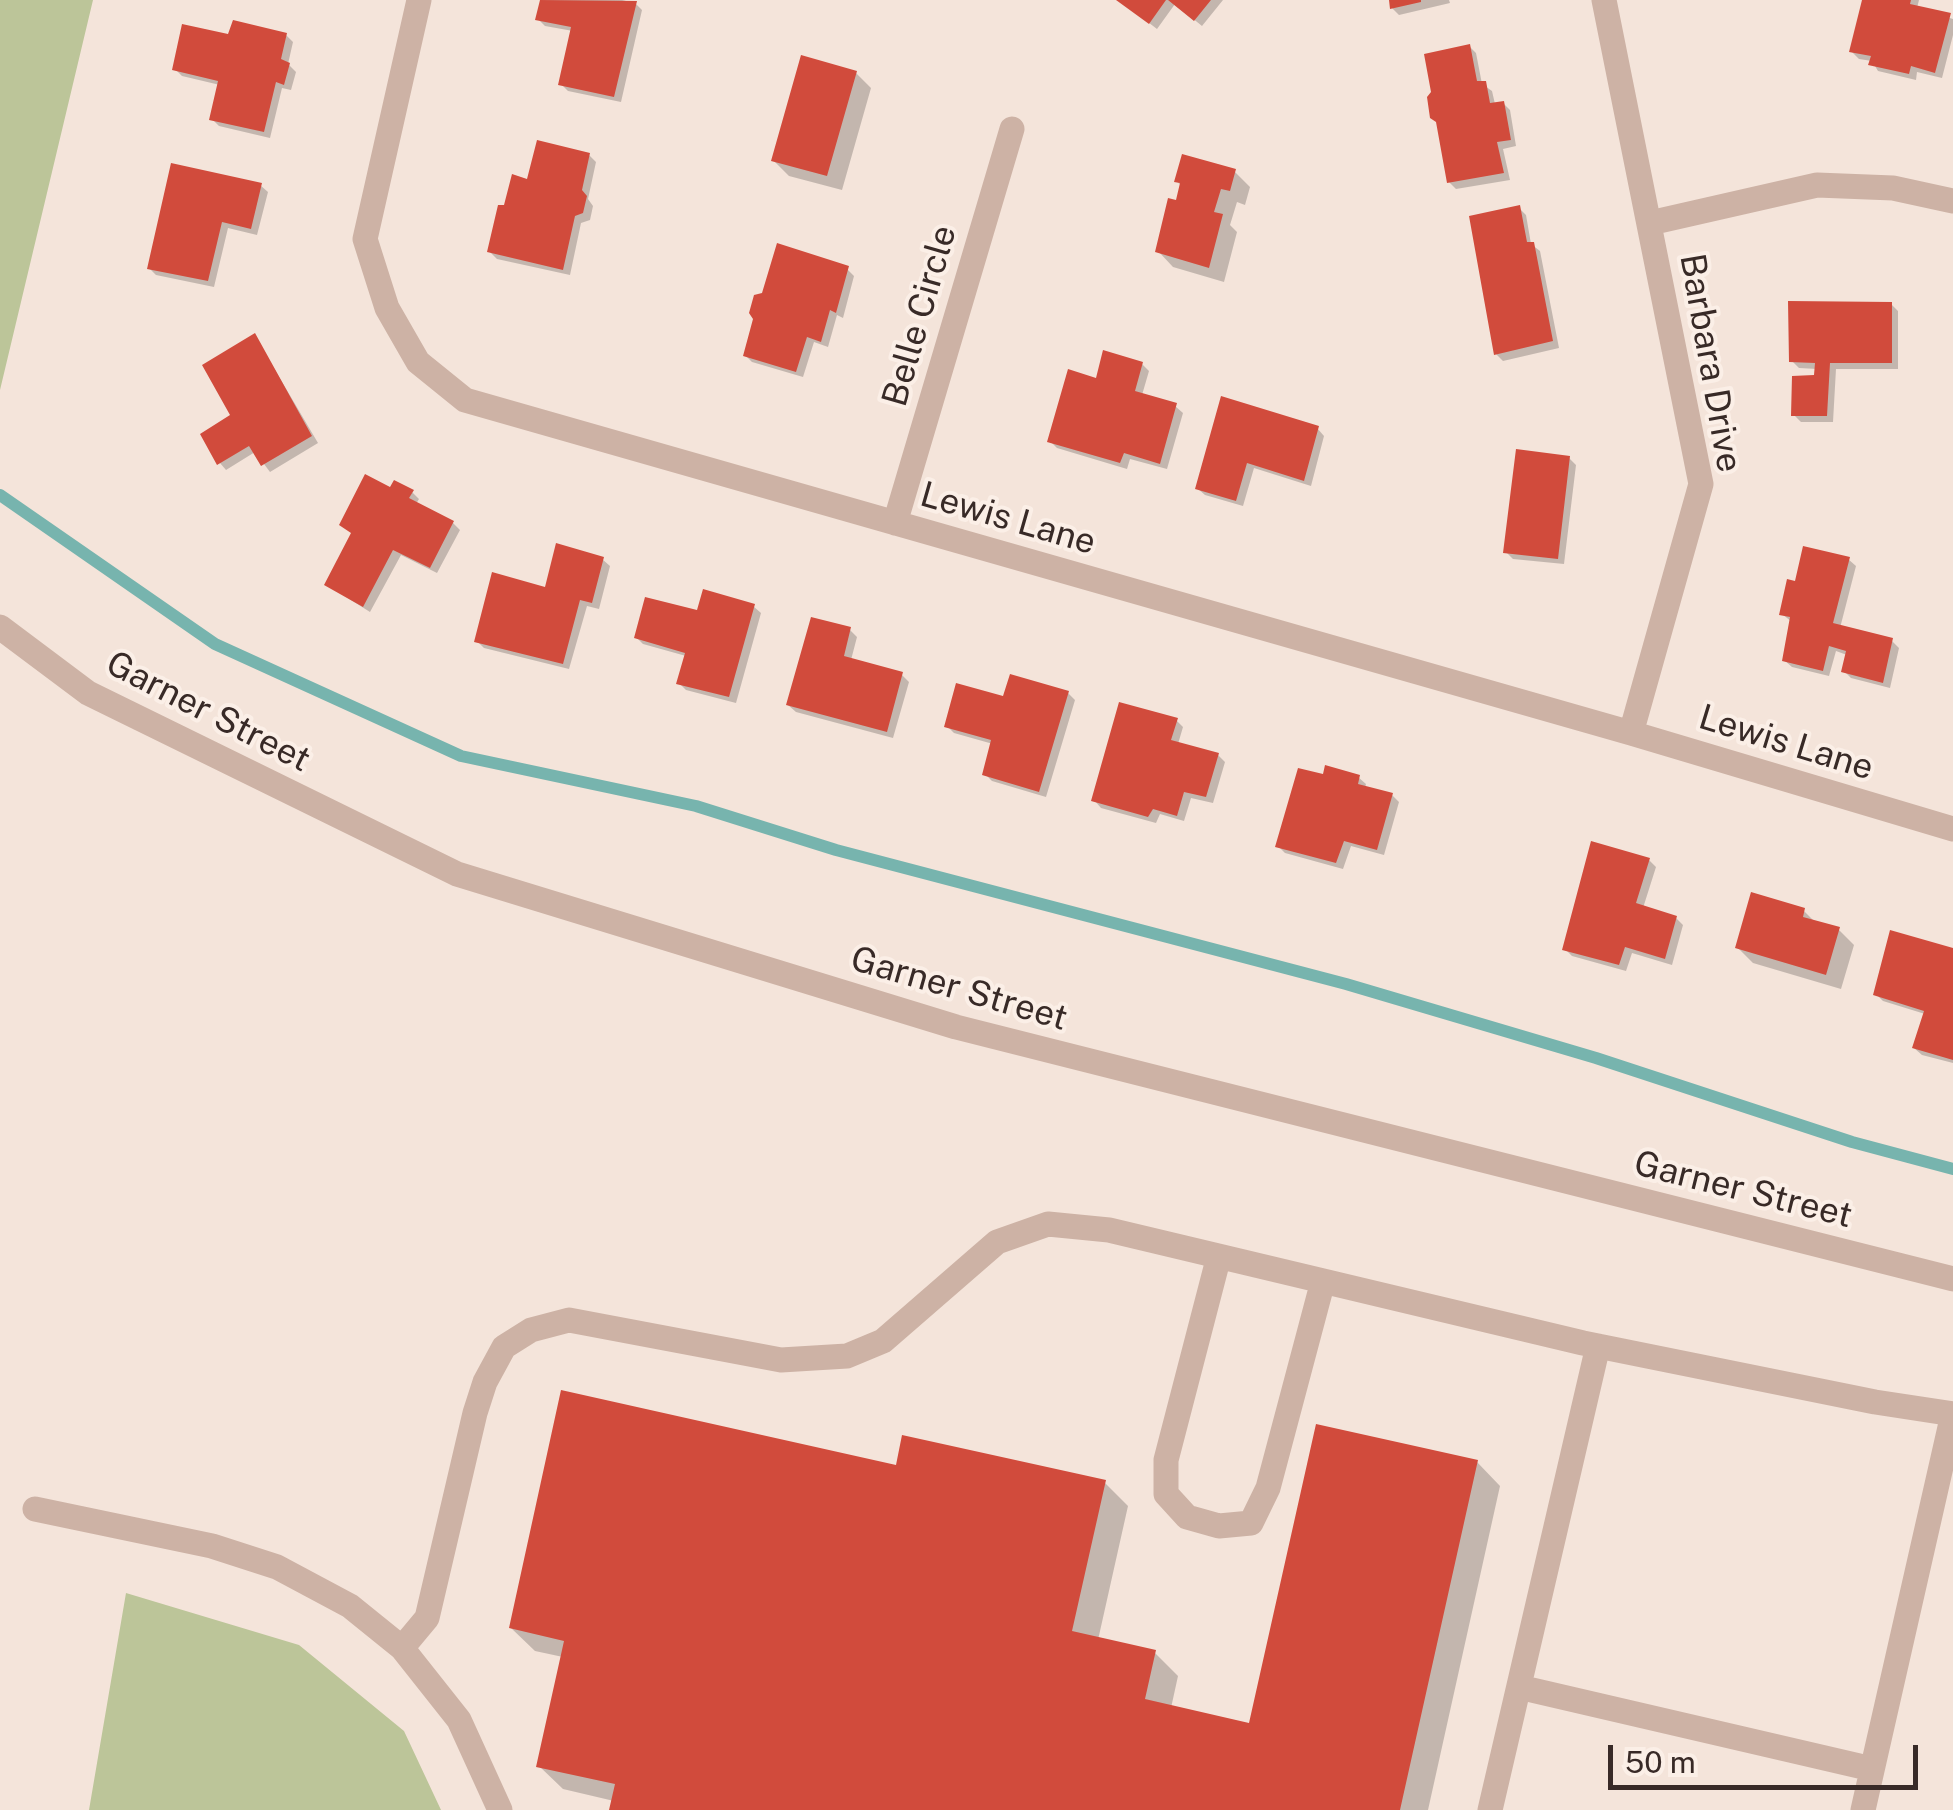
<!DOCTYPE html>
<style>
body{margin:0}
#map{position:relative;width:1953px;height:1810px;overflow:hidden;background:#f4e4da;font-family:"Public Sans",sans-serif}
canvas{display:block}
.scale{position:absolute;left:1608px;top:1745px;width:310px;height:45px;box-sizing:border-box;border:5px solid #382a27;border-top:0;padding-left:12px;font-size:30px;line-height:35px;white-space:nowrap;color:#382a27;-webkit-text-stroke:8px #fbefe7;paint-order:stroke}
</style>
<div id="map">
<canvas width="1953" height="1810"></canvas>
<div class="scale">50 m</div>
</div>
<script>
const g = document.querySelector('canvas').getContext('2d');
g.lineJoin = 'round';
function paint(path, color) { g.fillStyle = color; g.fill(path, 'evenodd'); }
const shape = rows => new Path2D(rows.map(r => 'M' + r).join(''));
function stroke(path, color, width, dash) { g.strokeStyle = color; g.lineWidth = width; g.lineCap = dash ? 'butt' : 'round'; g.setLineDash(dash || []); g.stroke(path); }
function drawText(font, color, halo, rows, align = 'center') {
  g.font = font + ' "Public Sans",sans-serif'; g.lineWidth = 8; g.setLineDash([]); g.textBaseline = 'middle'; g.strokeStyle = halo; g.fillStyle = color; for (const [text, x, y, turn = 0] of rows) {
    g.save(); g.translate(x, y); g.rotate((+turn || 0) * Math.PI / 180); g.textAlign = isNaN(turn) ? turn : align; if (halo) g.strokeText(text, 0, 0); g.fillText(text, 0, 0); g.restore();
  }
}
paint(shape([
 [0,0,93,0,0,390],
 [126,1593,299,1645,404,1731,441,1810,89,1810]
]), '#bcc599');
paint(shape([
 [542,0,622,0,635,3,642,10,621,102,568,91,561,84,573,31,545,26,538,19],
 [1119,0,1223,0,1202,26,1175,4,1157,29],
 [1391,0,1449,0,1450,3,1399,15,1392,8],
 [1865,0,1919,0,1917,8,1953,19,1953,35,1942,78,1917,72,1916,80,1878,71,1872,61,1859,59,1852,52],
 [286,35,293,42,288,64,296,72,291,90,282,88,270,138,219,126,212,119,220,85,182,76,175,69,230,37],
 [1469,46,1476,53,1482,84,1492,91,1495,104,1503,103,1510,110,1516,146,1503,149,1510,180,1456,189,1449,182],
 [856,73,871,88,842,190,789,176,774,161],
 [589,155,596,162,588,199,593,206,590,220,581,223,570,275,497,259,490,252,506,208,529,182],
 [1235,172,1250,187,1245,205,1237,202,1230,225,1237,232,1224,282,1173,267,1158,251,1182,186,1176,181],
 [260,185,268,192,257,235,228,228,214,287,156,275,149,268],
 [1519,208,1526,215,1531,244,1540,251,1559,348,1503,361,1496,354],
 [847,269,854,276,843,318,837,315,828,347,814,342,803,377,752,362,745,355],
 [1891,304,1898,311,1898,369,1836,369,1833,422,1801,422,1794,415,1817,377,1817,369,1799,368,1792,361],
 [255,336,318,443,270,472,255,452,226,470,220,463],
 [1142,364,1149,371,1142,395,1175,406,1183,413,1167,469,1130,459,1127,469,1057,448,1050,441,1098,381],
 [1223,399,1317,428,1324,436,1311,486,1254,468,1243,506,1205,495,1197,488],
 [1569,458,1576,465,1564,564,1513,559,1506,552],
 [391,491,412,492,419,499,416,504,453,523,460,530,437,573,401,555,370,612,327,585,353,534,342,525],
 [602,559,610,566,599,609,587,606,569,669,484,648,477,641,547,590],
 [1848,559,1856,566,1840,628,1892,641,1899,648,1890,688,1851,678,1844,671,1847,655,1836,651,1829,676,1792,667,1784,660,1792,622,1782,614,1797,584],
 [753,606,761,613,736,703,686,690,679,683,686,656,643,644,636,637,698,613],
 [850,630,857,637,851,660,902,675,909,682,893,738,796,712,788,705],
 [1068,693,1075,700,1046,797,992,781,985,774,993,744,954,733,947,726,1005,700],
 [1176,720,1183,727,1178,744,1218,755,1225,762,1213,803,1191,798,1184,821,1160,814,1156,823,1101,808,1094,800],
 [1324,777,1358,777,1366,784,1365,788,1392,795,1399,802,1384,855,1351,846,1343,869,1285,853,1278,846],
 [1649,860,1656,867,1643,908,1676,918,1683,925,1672,965,1632,953,1626,971,1572,956,1565,949],
 [1803,910,1817,924,1838,929,1854,945,1841,989,1753,963,1738,948],
 [1953,950,1953,1063,1922,1055,1914,1048,1925,1014,1883,1001,1876,994],
 [1477,1462,1500,1486,1428,1810,612,1810,614,1801,563,1789,539,1766,563,1657,535,1651,511,1628,898,1468,1105,1483,1128,1506,1098,1640,1155,1653,1178,1676,1171,1708,1251,1726]
]), '#0003');
stroke(shape([
 [0,495,215,644,461,756,696,806,836,850,1346,984,1596,1058,1852,1142,1953,1169]
]), '#77b4ae', 12);
paint(shape([
 [540,0,637,1,614,97,558,85,571,27,535,20],
 [1116,0,1166,0,1149,24],
 [1168,0,1211,0,1194,21],
 [1389,0,1421,0,1421,2,1390,9],
 [1862,0,1911,0,1910,4,1951,13,1935,73,1911,66,1909,74,1868,65,1871,56,1849,52],
 [233,20,287,33,281,59,290,63,284,85,276,82,264,132,209,120,218,81,172,70,182,24,228,34],
 [1470,44,1477,81,1486,81,1490,103,1504,101,1511,140,1497,142,1504,173,1447,183,1436,122,1430,118,1427,97,1431,92,1424,54],
 [801,55,857,71,827,176,771,161],
 [537,140,590,153,582,190,587,196,583,213,575,216,563,270,487,252,498,205,504,205,512,174,527,179],
 [1182,154,1236,169,1230,191,1221,189,1214,212,1223,214,1209,268,1155,252,1168,198,1176,200,1180,183,1174,182],
 [171,163,262,183,251,229,222,222,208,281,147,269],
 [1520,205,1527,242,1534,242,1553,341,1494,355,1469,216],
 [777,243,849,266,836,313,830,310,821,342,807,337,796,372,743,356,753,319,749,313,754,295,762,293],
 [1788,301,1892,302,1892,363,1830,363,1827,416,1791,416,1792,376,1814,375,1815,363,1789,362],
 [255,333,312,436,261,466,249,446,217,465,200,434,230,415,202,365],
 [1103,350,1143,362,1135,391,1177,403,1160,464,1124,453,1120,463,1047,442,1068,369,1096,378],
 [1221,396,1319,426,1304,481,1247,463,1236,501,1195,489],
 [1516,449,1570,456,1558,559,1503,553],
 [365,474,390,487,394,480,414,490,409,498,454,521,430,568,393,550,363,607,324,585,351,533,339,525],
 [556,543,604,557,592,603,580,600,563,664,474,642,492,572,545,587],
 [1803,546,1850,557,1833,623,1893,638,1883,683,1841,672,1846,651,1829,646,1823,671,1782,661,1790,617,1779,615,1787,579,1795,581],
 [703,589,755,604,729,697,676,684,685,653,634,638,645,597,697,610],
 [811,617,851,627,844,656,903,672,887,732,786,705],
 [1010,674,1069,691,1039,792,982,775,991,740,944,727,956,683,1003,696],
 [1119,702,1178,718,1171,740,1219,753,1206,797,1184,792,1177,816,1153,809,1148,817,1091,801],
 [1325,765,1360,775,1358,784,1393,793,1377,850,1344,841,1336,863,1275,847,1298,768,1323,774],
 [1591,841,1650,858,1636,903,1677,916,1665,959,1625,947,1619,965,1562,950],
 [1751,892,1805,908,1803,917,1840,927,1826,975,1735,948],
 [1890,930,1953,948,1953,1060,1912,1048,1924,1011,1873,995],
 [561,1390,896,1465,902,1435,1106,1480,1072,1631,1156,1650,1145,1699,1249,1723,1316,1424,1478,1460,1400,1810,609,1810,615,1784,536,1767,564,1641,509,1628]
]), '#d14b3c');
stroke(shape([
 [419,0,365,239,387,308,418,362,465,400,1631,733,1953,829],
 [1604,0,1701,484,1631,733],
 [1650,223,1817,185,1893,188,1953,201],
 [895,523,1012,129],
 [0,627,88,693,457,874,956,1027,1953,1279],
 [1219,1256,1166,1460,1166,1494,1187,1517,1219,1526,1251,1523,1268,1488,1323,1281],
 [35,1509,212,1546,277,1567,350,1606,402,1648,459,1720,500,1810],
 [402,1648,427,1618,475,1413,485,1382,504,1347,531,1330,569,1320,781,1360,847,1356,883,1341,997,1242,1048,1224,1109,1230,1583,1343,1875,1402,1953,1414,1863,1810],
 [1519,1687,1872,1769],
 [1490,1810,1598,1346]
]), '#cdb2a5', 25);
drawText('35px', '#382a27', '#fbefe7', [
 ["Belle Circle",920,316,-74],
 ["Barbara Drive",1710,363,80],
 ["Lewis Lane",1008,519,16],
 ["Garner Street",208,712,27],
 ["Lewis Lane",1786,743,17],
 ["Garner Street",959,989,16],
 ["Garner Street",1743,1190,14]
]);
</script>
